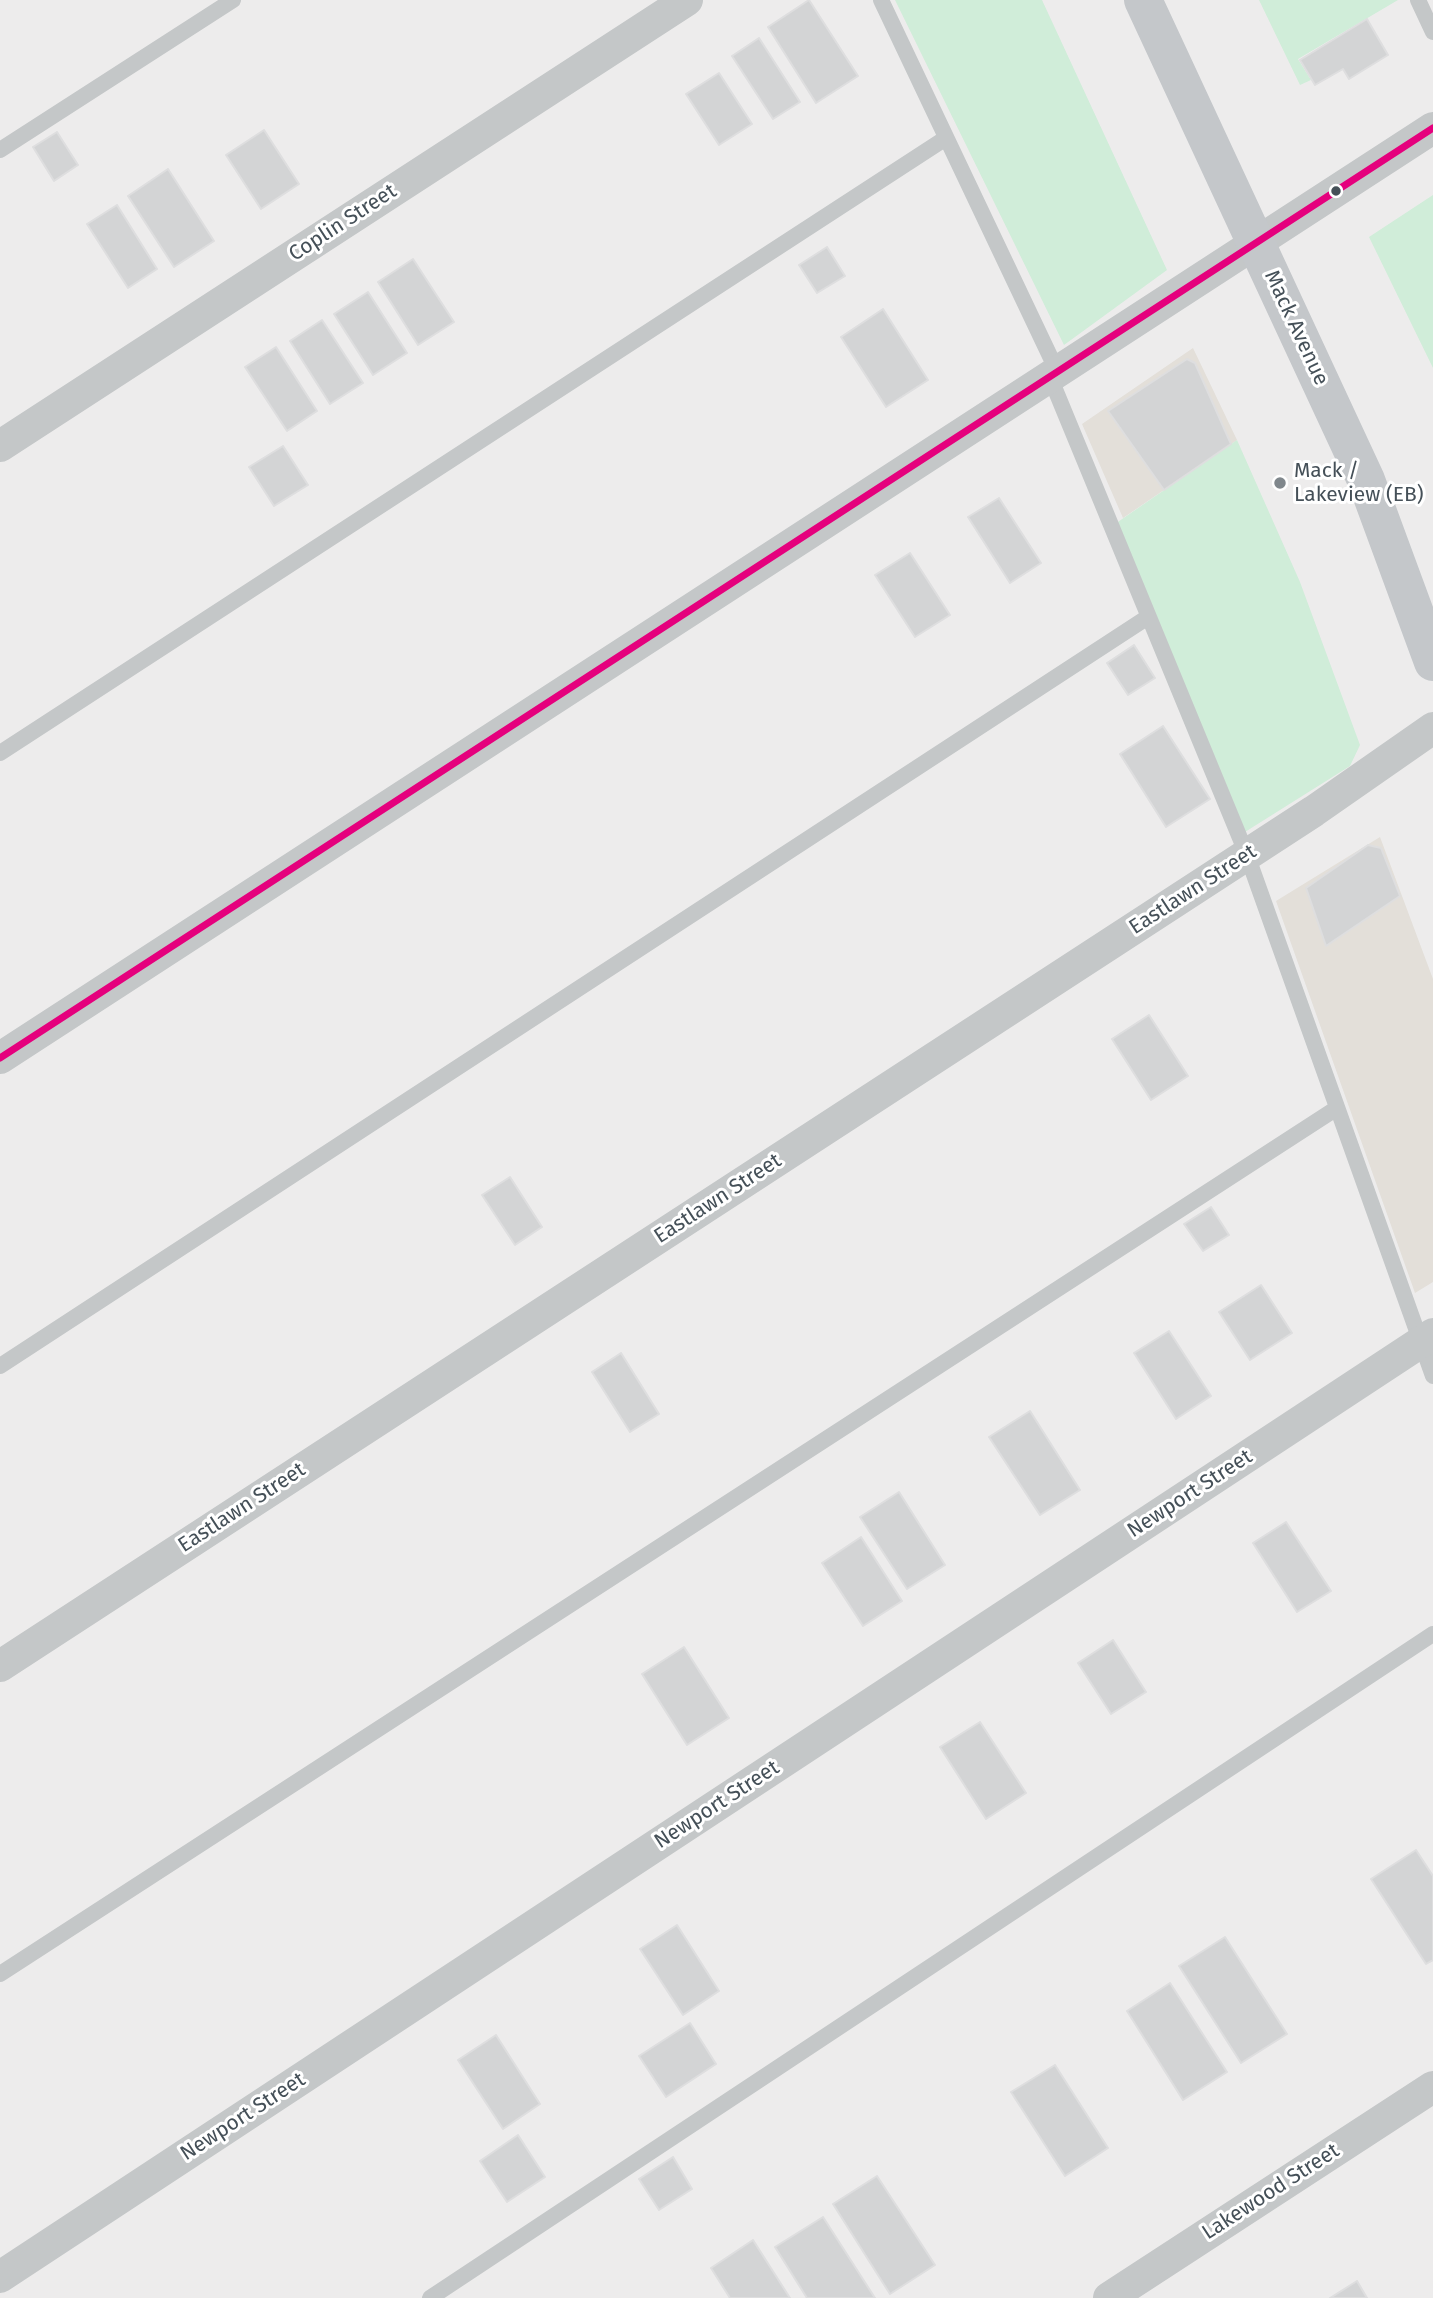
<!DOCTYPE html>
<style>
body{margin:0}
canvas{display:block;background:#edecec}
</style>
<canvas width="1433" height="2298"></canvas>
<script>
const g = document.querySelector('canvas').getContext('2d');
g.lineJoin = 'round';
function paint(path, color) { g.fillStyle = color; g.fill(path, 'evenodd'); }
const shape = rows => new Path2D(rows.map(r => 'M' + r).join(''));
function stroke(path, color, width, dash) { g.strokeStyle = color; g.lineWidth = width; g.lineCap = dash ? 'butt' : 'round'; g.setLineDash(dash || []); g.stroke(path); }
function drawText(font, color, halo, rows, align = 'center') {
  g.font = font + ' "Fira Sans",sans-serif'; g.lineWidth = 6; g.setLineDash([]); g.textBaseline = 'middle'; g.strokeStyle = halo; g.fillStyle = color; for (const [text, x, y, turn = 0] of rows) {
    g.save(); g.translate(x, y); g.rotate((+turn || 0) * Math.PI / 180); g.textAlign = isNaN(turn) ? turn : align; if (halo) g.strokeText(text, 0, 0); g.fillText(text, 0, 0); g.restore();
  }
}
paint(shape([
 [1193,348,1237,440,1123,518,1082,424],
 [1380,837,1433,979,1433,1282,1415,1293,1276,901]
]), '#e3dfd9');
paint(shape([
 [895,0,1042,0,1167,270,1064,345],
 [1259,0,1398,0,1298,59,1311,80,1300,85],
 [1433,195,1433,368,1369,237],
 [1237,440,1300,582,1360,745,1350,766,1245,832,1112,526]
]), '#d0edd9');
const building = shape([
 [809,0,858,76,816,103,768,27,809,0],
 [1367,19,1388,55,1349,79,1343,69,1315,85,1300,60,1367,19],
 [759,38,800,102,773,119,732,56,759,38],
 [719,73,752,124,719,145,686,94,719,73],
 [264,130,299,184,261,209,226,155,264,130],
 [57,132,78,165,54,181,33,147,57,132],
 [168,169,214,241,174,267,128,196,168,169],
 [117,205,157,269,128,288,87,224,117,205],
 [827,247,845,276,817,293,799,265,827,247],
 [413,259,454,322,418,345,378,282,413,259],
 [368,292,407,353,373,375,334,314,368,292],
 [883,309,928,380,886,407,841,337,883,309],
 [322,320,363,383,330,404,290,341,322,320],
 [276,347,317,411,287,431,245,367,276,347],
 [1187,359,1195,363,1231,444,1164,490,1108,411,1187,359],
 [283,446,308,485,274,506,249,467,283,446],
 [999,498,1041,563,1010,583,968,517,999,498],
 [910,553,950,615,915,637,875,575,910,553],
 [1134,645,1155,678,1128,695,1107,663,1134,645],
 [1163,726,1210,799,1166,827,1120,754,1163,726],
 [1368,845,1381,848,1400,896,1326,946,1306,888,1368,845],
 [1149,1015,1188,1076,1151,1100,1112,1039,1149,1015],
 [510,1177,542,1227,515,1245,482,1195,510,1177],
 [1211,1207,1229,1235,1203,1251,1184,1224,1211,1207],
 [1261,1285,1292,1333,1250,1360,1219,1312,1261,1285],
 [1169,1331,1211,1396,1176,1419,1134,1353,1169,1331],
 [621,1353,659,1414,630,1432,592,1372,621,1353],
 [1030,1411,1080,1490,1040,1515,989,1437,1030,1411],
 [899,1492,945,1565,907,1589,860,1517,899,1492],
 [1286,1522,1331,1591,1297,1612,1253,1543,1286,1522],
 [861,1537,902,1601,863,1626,822,1563,861,1537],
 [1113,1640,1146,1692,1111,1714,1078,1663,1113,1640],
 [684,1647,729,1718,687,1745,642,1674,684,1647],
 [980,1722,1026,1793,986,1819,940,1747,980,1722],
 [1416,1850,1433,1876,1433,1960,1426,1964,1371,1879,1416,1850],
 [677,1925,719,1991,683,2015,640,1949,677,1925],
 [1225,1937,1287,2034,1241,2063,1179,1966,1225,1937],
 [1170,1983,1227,2072,1183,2100,1127,2011,1170,1983],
 [690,2023,716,2064,666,2097,639,2056,690,2023],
 [496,2035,540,2104,503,2129,458,2060,496,2035],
 [1055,2065,1108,2148,1065,2176,1011,2092,1055,2065],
 [518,2135,545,2177,507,2202,480,2161,518,2135],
 [673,2157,692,2189,659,2210,639,2179,673,2157],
 [877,2176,935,2265,890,2294,833,2204,877,2176],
 [823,2217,875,2298,807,2298,775,2247,823,2217],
 [753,2240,790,2298,730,2298,711,2268,753,2240],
 [1357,2281,1367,2298,1330,2298,1357,2281]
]);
paint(building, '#d3d4d5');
stroke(building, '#dededf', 2);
stroke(shape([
 [881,0,1058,373],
 [1418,0,1433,32],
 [0,150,233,0],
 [1050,377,1247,855,1433,1376],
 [0,753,946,138],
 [0,1366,1148,617],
 [0,1974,1337,1108],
 [430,2298,1433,1634]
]), '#c4c7c8', 16);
stroke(shape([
 [0,446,687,0],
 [0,1058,1433,128],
 [0,1666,1314,811,1433,728],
 [0,2277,1433,1334],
 [1109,2298,1433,2087]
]), '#c4c7c8', 32);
stroke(shape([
 [1143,0,1366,480,1433,662]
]), '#c4c7ca', 38);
stroke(shape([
 [0,1058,1433,128]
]), '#e5007d', 7);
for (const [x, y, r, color] of [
 [1336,191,6,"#455058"],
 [1280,483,7,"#80878c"]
]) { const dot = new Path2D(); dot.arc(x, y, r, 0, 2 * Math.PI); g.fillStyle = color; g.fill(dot); stroke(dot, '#fff', 2.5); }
drawText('21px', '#455058', '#fff', [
 ["Coplin Street",343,223,-33],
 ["Mack Avenue",1296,328,65],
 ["Eastlawn Street",1193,890,-33],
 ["Eastlawn Street",718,1199,-33],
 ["Newport Street",1190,1494,-33],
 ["Eastlawn Street",242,1508,-33],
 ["Newport Street",717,1805,-33],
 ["Newport Street",243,2117,-33],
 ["Lakewood Street",1271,2192,-33]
]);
drawText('21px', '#455058', '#fff', [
 ["Mack /",1294,471],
 ["Lakeview (EB)",1294,495]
], 'left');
</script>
